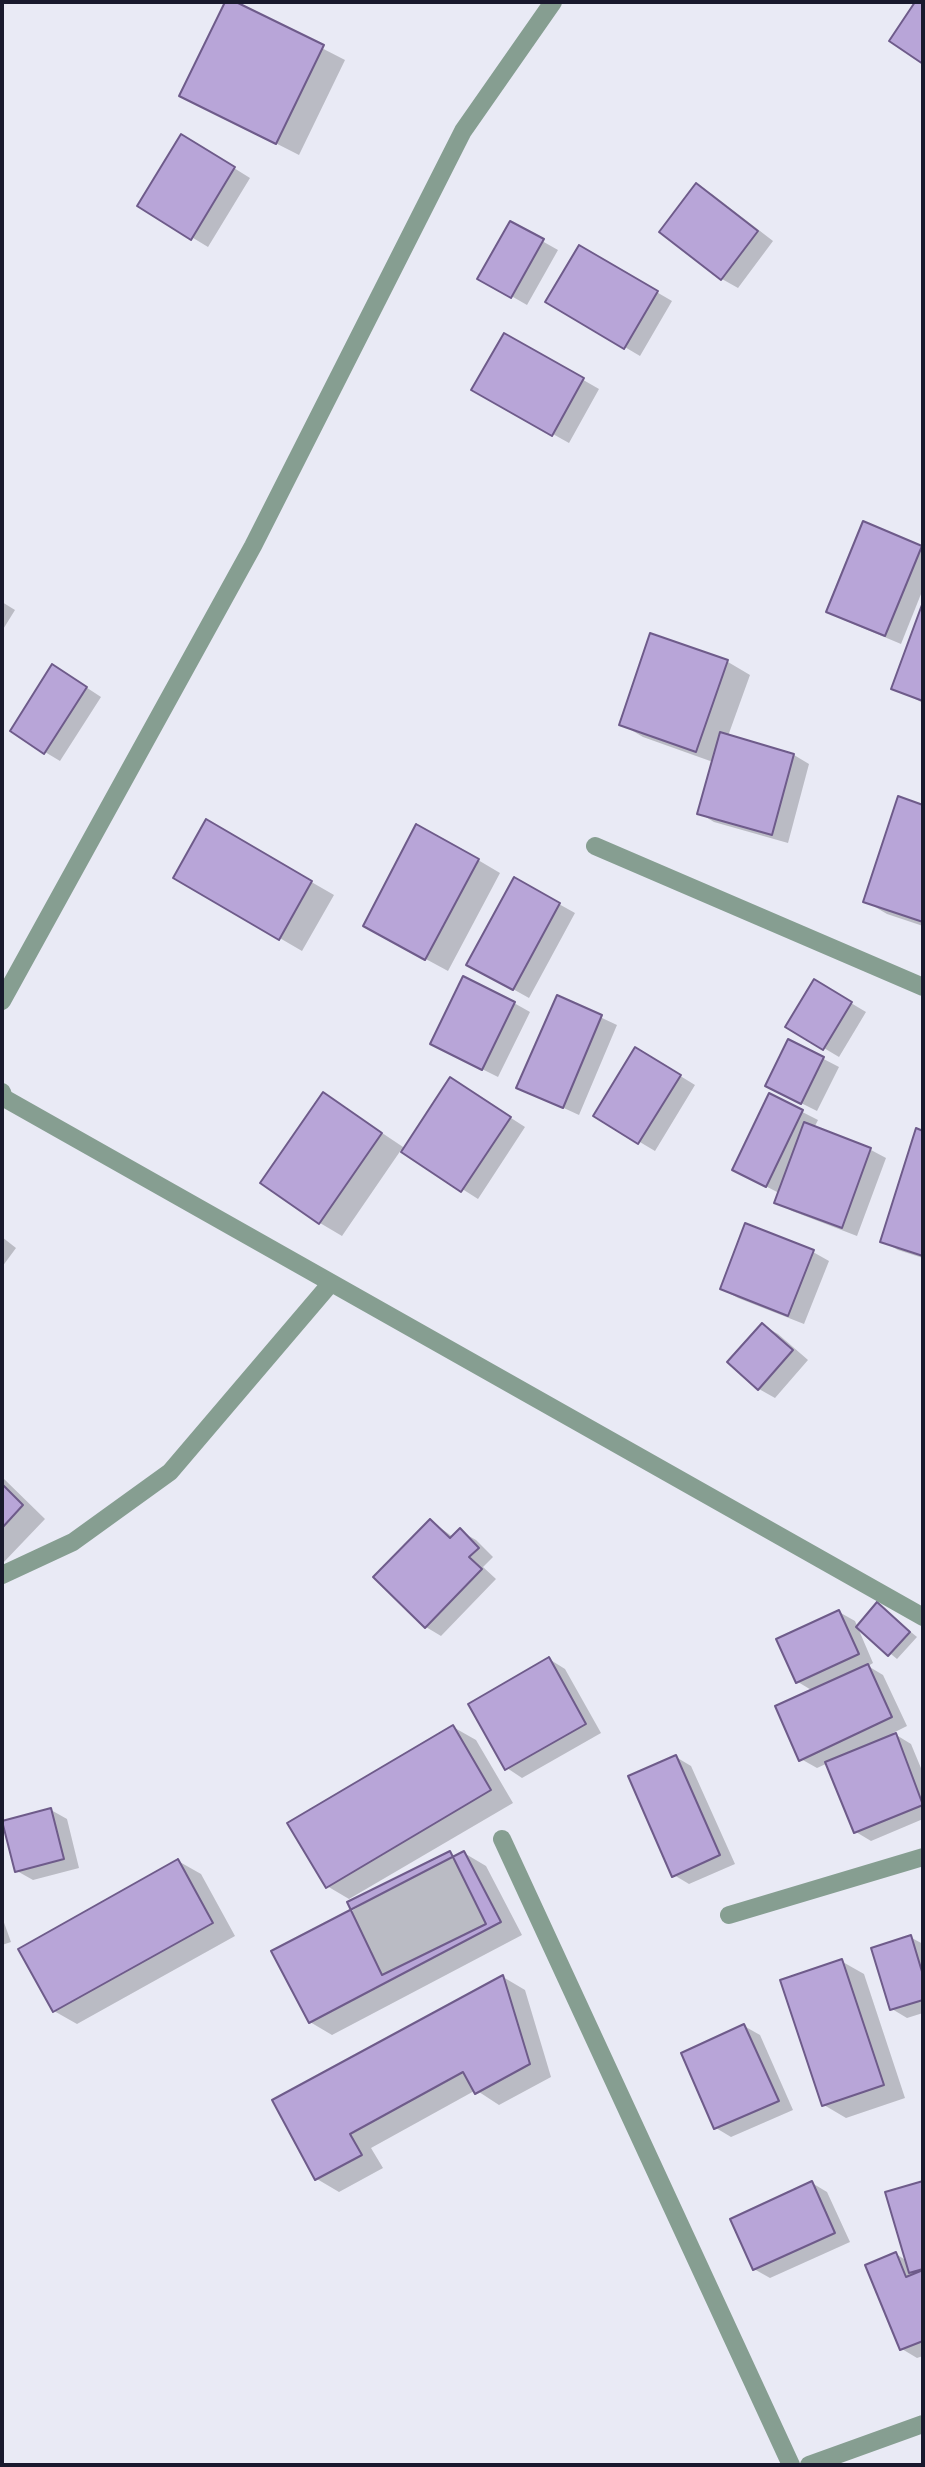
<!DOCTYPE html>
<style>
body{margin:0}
#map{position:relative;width:925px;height:2467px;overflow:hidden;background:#e9eaf5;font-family:"Archivo Narrow",sans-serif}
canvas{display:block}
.frame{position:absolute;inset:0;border:4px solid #19192d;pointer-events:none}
</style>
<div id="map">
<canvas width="925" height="2467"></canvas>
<div class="frame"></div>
</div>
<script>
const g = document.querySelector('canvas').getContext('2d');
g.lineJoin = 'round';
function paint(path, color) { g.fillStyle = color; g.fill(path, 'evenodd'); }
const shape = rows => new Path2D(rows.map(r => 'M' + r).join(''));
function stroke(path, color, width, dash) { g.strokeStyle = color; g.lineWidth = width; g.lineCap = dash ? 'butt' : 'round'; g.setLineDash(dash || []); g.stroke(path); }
paint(shape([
 [227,2,232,2,345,60,299,155,181,95],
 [197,145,250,178,208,247,139,205],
 [696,186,712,194,773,241,738,288,722,279,661,232],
 [510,223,558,250,527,305,480,278],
 [579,247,672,301,640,356,547,301],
 [505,335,599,389,569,443,474,390],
 [864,523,923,549,923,589,901,644,844,620,828,611],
 [2,602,15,610,2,631],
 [923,607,923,703,894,688],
 [651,635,728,662,750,675,728,736,794,755,809,764,788,843,714,822,699,813,713,762,643,737,621,724],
 [69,676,101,697,60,761,45,752],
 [899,798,923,806,923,926,887,914,865,901],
 [207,822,334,895,302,951,175,877],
 [478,860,500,873,448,971,387,938],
 [514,879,575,913,529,998,468,964],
 [814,981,866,1012,839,1057,787,1026],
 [557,997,617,1025,579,1115,518,1087],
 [514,1003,530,1012,498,1077,448,1052],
 [789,1041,839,1067,817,1111,783,1094],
 [651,1058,695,1085,655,1151,596,1116],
 [466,1089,525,1127,478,1199,401,1150,342,1236,320,1223,324,1094,406,1149],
 [769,1095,818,1120,814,1128,871,1150,886,1158,857,1236,792,1211,776,1202,779,1193,750,1178],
 [917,1131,923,1133,923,1258,898,1250,882,1241],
 [2,1237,16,1248,2,1267],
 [813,1252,829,1261,804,1324,738,1298,722,1289],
 [762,1325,778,1334,808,1360,775,1398,759,1389,730,1362],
 [2,1477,45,1519,2,1564],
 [431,1521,453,1537,460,1531,476,1540,493,1557,483,1567,496,1579,441,1636,426,1627],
 [878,1605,917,1637,897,1659,858,1627],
 [839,1612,855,1621,873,1663,868,1666,883,1675,907,1726,893,1733,911,1744,923,1773,923,1819,871,1841,856,1832,828,1763,817,1768,801,1759,813,1691,798,1682],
 [549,1659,565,1669,601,1733,522,1778,507,1768],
 [453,1727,476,1740,513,1803,349,1899,327,1886],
 [676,1757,691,1766,735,1864,689,1884,674,1875],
 [51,1810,67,1819,79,1868,33,1880,17,1871],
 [450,1853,456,1857,464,1853,486,1866,522,1935,332,2035,310,2022,353,1910],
 [178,1861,201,1874,235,1936,77,2024,54,2011],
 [2,1917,11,1942,2,1945],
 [910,1937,923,1944,923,2013,907,2018,892,2009],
 [841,1961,864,1974,905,2098,846,2118,824,2105],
 [503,1977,525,1990,551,2077,499,2105,476,2090,371,2148,383,2168,339,2192,317,2179,274,2101],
 [744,2026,760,2035,793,2110,731,2137,716,2128],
 [812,2183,827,2192,850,2242,770,2278,754,2269],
 [923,2183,923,2356,917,2358,902,2349,896,2254,907,2261,887,2193]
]), '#0003');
const building = shape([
 [225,2,236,2,324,45,276,144,179,96,225,2],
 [915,2,923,2,923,64,889,41,915,2],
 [181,134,235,167,191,240,137,206,181,134],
 [696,183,758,231,721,280,659,232,696,183],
 [510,221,544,239,511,298,477,279,510,221],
 [579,245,658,291,624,349,545,302,579,245],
 [504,333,584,378,552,436,471,390,504,333],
 [863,521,922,546,885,636,826,612,863,521],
 [923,602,923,701,891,689,923,602],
 [650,633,728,660,696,752,619,725,650,633],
 [52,664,87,687,44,754,10,731,52,664],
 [720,732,794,754,772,835,697,814,720,732],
 [898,796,923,805,923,922,863,902,898,796],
 [206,819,312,881,279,940,173,878,206,819],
 [416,824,479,859,425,960,363,926,416,824],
 [514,877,560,903,513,990,466,965,514,877],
 [463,976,515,1002,482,1070,430,1044,463,976],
 [814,979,852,1002,823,1050,785,1027,814,979],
 [557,995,602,1015,563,1108,516,1088,557,995],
 [788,1039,824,1057,801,1104,765,1086,788,1039],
 [635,1047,681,1075,638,1144,593,1116,635,1047],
 [450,1077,511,1117,461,1192,401,1152,450,1077],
 [323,1092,382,1133,319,1224,260,1183,323,1092],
 [769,1093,803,1110,766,1187,732,1170,769,1093],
 [804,1122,871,1148,842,1228,774,1203,804,1122],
 [916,1128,923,1131,923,1256,880,1242,916,1128],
 [745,1223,814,1250,788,1316,720,1289,745,1223],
 [762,1323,793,1350,758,1390,727,1362,762,1323],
 [2,1484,23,1505,2,1528,2,1484],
 [430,1519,450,1538,460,1528,479,1548,469,1557,482,1569,425,1628,373,1577,430,1519],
 [877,1602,910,1632,888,1656,856,1627,877,1602],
 [839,1610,859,1654,796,1683,776,1639,839,1610],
 [549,1657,586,1724,505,1770,468,1704,549,1657],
 [868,1664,892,1717,799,1761,775,1706,868,1664],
 [453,1725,491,1790,326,1888,287,1823,453,1725],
 [896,1733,923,1805,854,1833,825,1762,896,1733],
 [676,1755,720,1855,672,1877,628,1776,676,1755],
 [51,1808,64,1859,15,1872,2,1821,51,1808],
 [450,1851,486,1924,382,1975,347,1902,450,1851],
 [464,1851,501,1922,309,2023,271,1951,464,1851],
 [178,1859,213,1923,53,2012,18,1949,178,1859],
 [911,1935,923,1975,923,2000,890,2010,871,1948,911,1935],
 [842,1959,884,2085,822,2106,780,1980,842,1959],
 [503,1975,530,2064,475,2094,463,2072,350,2134,362,2155,315,2180,272,2100,503,1975],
 [744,2024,779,2101,714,2129,681,2053,744,2024],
 [812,2181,835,2233,753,2270,730,2219,812,2181],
 [923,2181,923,2269,909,2273,885,2192,923,2181],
 [896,2252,906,2277,923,2270,923,2341,900,2350,865,2265,896,2252]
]);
paint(building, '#b8a5d8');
stroke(building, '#6e5b8a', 2);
stroke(shape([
 [595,846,923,987],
 [2,1001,253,546,463,131,553,2],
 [2,1092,4,1098,923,1617],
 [2,1575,73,1542,170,1472,331,1283],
 [502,1839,791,2465],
 [729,1915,923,1857],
 [809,2465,923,2424]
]), '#869e91', 18);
</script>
